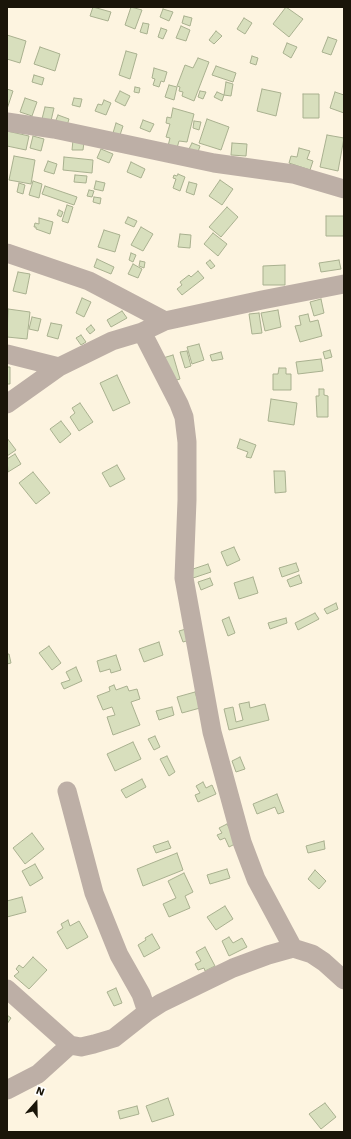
<!DOCTYPE html>
<style>
body{margin:0}
#map{position:relative;width:351px;height:1139px;overflow:hidden;background:#fdf4e0;font-family:"Work Sans",sans-serif}
canvas{display:block}
.frame{position:absolute;inset:0;border:8px solid #1a1509;pointer-events:none}
.north{position:absolute;left:16px;top:1083px;width:40px;height:40px;-webkit-text-stroke:3px #fff;paint-order:stroke;rotate:20deg;font-size:11px;font-weight:700;line-height:16px;text-align:center;color:#1a1509}
.north::after{content:'';display:block;margin:auto;width:14px;height:18px;background:#1a1509;clip-path:polygon(50% 0,100% 100%,50% 72%,0 100%)}
</style>
<div id="map">
<canvas width="351" height="1139"></canvas>
<div class="frame"></div>
<div class="north">N</div>
</div>
<script>
const g = document.querySelector('canvas').getContext('2d');
g.lineJoin = 'round';
function paint(path, color) { g.fillStyle = color; g.fill(path, 'evenodd'); }
const shape = rows => new Path2D(rows.map(r => 'M' + r).join(''));
function stroke(path, color, width, dash) { g.strokeStyle = color; g.lineWidth = width; g.lineCap = dash ? 'butt' : 'round'; g.setLineDash(dash || []); g.stroke(path); }
const building = shape([
 [93,7,111,12,108,21,90,16,93,7],
 [131,7,142,10,135,29,125,25,131,7],
 [286,7,303,19,289,37,273,24,286,7],
 [163,9,173,12,169,21,160,17,163,9],
 [184,16,192,18,190,26,182,23,184,16],
 [244,18,252,23,245,34,237,29,244,18],
 [143,23,149,24,147,34,140,32,143,23],
 [181,26,190,30,186,41,176,38,181,26],
 [161,28,167,30,163,39,158,37,161,28],
 [216,31,222,36,214,44,209,40,216,31],
 [7,35,26,41,20,63,7,59,7,35],
 [328,37,337,40,331,55,322,52,328,37],
 [287,43,297,47,291,58,283,53,287,43],
 [40,47,60,54,55,71,34,64,40,47],
 [126,51,137,54,130,79,119,75,126,51],
 [252,56,258,58,256,65,250,63,252,56],
 [198,58,209,62,194,101,182,96,183,92,179,91,180,87,177,86,185,65,193,68,198,58],
 [216,66,236,73,233,82,212,75,216,66],
 [154,68,167,72,164,82,161,81,159,87,153,85,155,79,152,78,154,68],
 [34,75,44,78,42,85,32,82,34,75],
 [226,82,233,84,231,96,224,95,226,82],
 [169,85,177,87,174,100,165,97,169,85],
 [135,87,140,88,139,93,134,92,135,87],
 [7,89,13,91,7,109,7,89],
 [262,89,281,93,276,116,257,111,262,89],
 [120,91,130,96,125,106,115,101,120,91],
 [200,91,206,92,203,99,198,97,200,91],
 [217,92,224,95,222,101,214,97,217,92],
 [335,92,344,95,344,113,330,108,335,92],
 [303,94,319,94,319,118,303,118,303,94],
 [25,98,37,102,32,116,20,112,25,98],
 [74,98,82,99,80,107,72,105,74,98],
 [104,100,111,103,106,115,95,111,98,104,102,105,104,100],
 [45,107,54,108,50,125,41,123,45,107],
 [173,108,194,114,187,142,179,141,177,148,168,146,170,138,166,137,170,124,166,123,167,117,171,118,173,108],
 [58,115,69,119,66,129,54,125,58,115],
 [207,119,229,127,221,150,199,143,207,119],
 [143,120,154,124,150,132,140,128,143,120],
 [194,121,201,122,199,130,193,128,194,121],
 [116,123,123,126,120,135,113,133,116,123],
 [7,131,29,136,26,150,7,146,7,131],
 [327,135,344,138,338,171,320,167,327,135],
 [33,136,44,139,41,151,30,148,33,136],
 [73,140,84,142,83,150,72,150,73,140],
 [192,143,200,146,197,155,188,151,192,143],
 [232,143,247,144,246,156,231,155,232,143],
 [299,148,310,151,307,159,313,161,310,170,289,163,291,156,297,157,299,148],
 [101,149,113,154,109,163,97,158,101,149],
 [14,156,35,160,31,184,9,180,14,156],
 [64,157,93,160,92,173,63,170,64,157],
 [48,161,57,164,54,174,44,171,48,161],
 [131,162,145,169,141,178,127,172,131,162],
 [178,174,185,177,180,191,173,188,176,179,173,178,174,175,177,176,178,174],
 [75,175,87,176,86,183,74,182,75,175],
 [220,180,233,189,222,205,209,196,220,180],
 [33,181,42,184,39,198,29,195,33,181],
 [96,181,105,183,103,191,94,189,96,181],
 [189,182,197,184,194,195,186,192,189,182],
 [19,183,25,185,23,194,17,192,19,183],
 [45,186,77,197,74,205,42,194,45,186],
 [89,190,94,191,92,197,87,196,89,190],
 [94,197,101,198,100,204,93,202,94,197],
 [67,205,73,207,68,223,62,221,67,205],
 [227,207,238,217,221,237,209,227,227,207],
 [59,210,63,212,61,217,57,215,59,210],
 [326,216,344,216,344,236,326,236,326,216],
 [128,217,137,221,134,227,125,223,128,217],
 [39,218,53,222,50,234,36,229,36,227,34,227,35,223,39,224,39,218],
 [141,227,153,234,143,251,131,245,141,227],
 [104,230,120,235,115,252,98,247,104,230],
 [213,233,227,244,218,256,204,244,213,233],
 [180,234,191,235,190,248,178,247,180,234],
 [131,253,136,255,133,262,129,260,131,253],
 [97,259,114,267,111,274,94,267,97,259],
 [210,260,215,266,211,269,206,263,210,260],
 [339,260,341,269,321,272,319,263,339,260],
 [140,261,145,262,144,268,139,266,140,261],
 [133,264,142,269,138,278,128,274,133,264],
 [285,265,285,285,263,285,263,266,285,265],
 [198,271,204,278,182,295,177,289,182,285,180,282,189,275,191,277,198,271],
 [18,272,30,274,26,294,13,291,18,272],
 [82,298,91,302,84,317,76,313,82,298],
 [321,299,324,313,314,316,310,302,321,299],
 [8,309,30,312,27,339,7,337,8,309],
 [278,310,281,327,265,331,261,313,278,310],
 [122,311,127,318,111,327,107,320,122,311],
 [259,313,262,333,252,334,249,314,259,313],
 [308,314,310,322,318,320,322,336,300,342,295,326,301,325,299,316,308,314],
 [32,317,41,319,38,331,29,329,32,317],
 [51,323,62,325,58,339,47,336,51,323],
 [91,325,95,330,90,334,86,329,91,325],
 [81,335,86,342,81,345,76,338,81,335],
 [199,344,204,360,192,364,187,347,199,344],
 [330,350,332,357,325,359,323,352,330,350],
 [187,351,191,366,185,368,180,352,187,351],
 [221,352,223,359,212,361,210,355,221,352],
 [173,355,180,379,170,382,163,358,173,355],
 [321,359,323,371,298,374,296,362,321,359],
 [7,367,10,367,10,384,7,384,7,367],
 [279,368,286,368,286,374,291,374,291,390,273,390,273,374,278,374,279,368],
 [117,375,130,403,113,411,100,383,117,375],
 [319,389,324,389,324,395,328,396,328,417,317,417,316,396,319,396,319,389],
 [271,399,297,403,294,425,268,421,271,399],
 [80,403,93,422,79,431,70,417,75,413,72,408,80,403],
 [61,421,71,434,60,443,50,429,61,421],
 [7,438,16,450,7,456,7,438],
 [240,439,256,445,251,458,246,457,248,452,237,448,240,439],
 [15,454,21,464,8,472,7,459,15,454],
 [117,465,125,479,110,487,102,473,117,465],
 [274,471,285,471,286,492,275,493,274,471],
 [33,472,50,493,36,504,19,483,33,472],
 [234,547,240,560,227,566,221,552,234,547],
 [296,563,299,571,282,577,279,568,296,563],
 [208,564,211,572,193,578,190,570,208,564],
 [299,575,302,583,290,587,287,580,299,575],
 [253,577,258,593,239,599,234,583,253,577],
 [210,578,213,585,201,590,198,582,210,578],
 [336,603,338,609,327,614,324,609,336,603],
 [315,613,319,619,298,630,295,623,315,613],
 [229,617,235,633,228,636,222,620,229,617],
 [286,618,287,623,270,629,268,623,286,618],
 [186,629,190,640,183,642,179,631,186,629],
 [159,642,163,655,144,662,139,649,159,642],
 [49,646,61,663,52,670,39,653,49,646],
 [7,654,9,654,11,663,7,664,7,654],
 [116,655,121,670,111,673,110,669,100,672,97,661,116,655],
 [76,667,82,681,64,689,61,683,70,680,66,672,76,667],
 [114,685,116,690,127,686,129,691,137,689,140,699,131,702,140,725,113,735,107,717,115,715,112,707,103,710,97,696,110,691,109,687,114,685],
 [195,692,200,708,182,713,177,697,195,692],
 [249,702,250,708,265,704,269,720,229,730,224,709,233,707,236,722,243,720,239,704,249,702],
 [172,707,174,715,159,720,156,711,172,707],
 [155,736,160,747,154,750,148,739,155,736],
 [133,742,141,759,115,771,107,754,133,742],
 [167,756,175,772,169,776,160,759,167,756],
 [240,757,245,769,236,772,232,761,240,757],
 [142,779,146,787,126,798,121,790,142,779],
 [203,782,206,788,212,785,216,794,198,802,195,795,200,793,196,786,203,782],
 [277,794,284,812,278,814,275,807,257,814,253,804,277,794],
 [227,824,237,843,229,847,225,838,220,840,217,835,222,833,219,828,227,824],
 [32,833,44,849,25,864,13,848,32,833],
 [168,841,171,848,156,853,153,846,168,841],
 [324,841,325,849,308,853,306,846,324,841],
 [177,853,183,870,143,886,137,869,177,853],
 [35,864,43,878,30,886,22,871,35,864],
 [227,869,230,878,210,884,207,875,227,869],
 [315,870,326,881,319,889,308,879,315,870],
 [184,873,193,892,185,896,190,908,169,917,163,904,176,898,168,881,184,873],
 [22,897,26,912,7,917,7,901,22,897],
 [225,906,233,919,216,930,207,917,225,906],
 [68,920,70,926,79,921,88,937,67,949,57,932,63,928,61,924,68,920],
 [152,934,160,948,144,957,138,945,146,940,145,938,152,934],
 [229,937,233,943,242,938,247,947,229,956,222,941,229,937],
 [205,947,215,966,205,971,204,968,198,970,195,964,201,961,196,952,205,947],
 [33,957,47,970,29,989,14,976,19,972,16,969,19,965,23,968,33,957],
 [116,988,122,1003,114,1006,107,992,116,988],
 [7,1015,11,1018,7,1024,7,1015],
 [168,1098,174,1115,152,1122,146,1106,168,1098],
 [325,1103,336,1117,321,1129,309,1114,325,1103],
 [137,1106,139,1114,120,1119,118,1111,137,1106]
]);
paint(building, '#d8dfbd');
stroke(building, '#a9b08f', 1);
stroke(shape([
 [7,122,54,129,214,163,293,174,344,189],
 [7,253,89,281,165,321],
 [142,332,179,404,184,417,187,442,187,500,184,578,212,732,242,842,256,879,293,948],
 [7,354,59,367],
 [7,404,59,367,112,341,142,332,165,321,262,300,344,284],
 [7,989,70,1045,81,1047,94,1044,114,1038,147,1012,141,994,119,955,94,893,67,791],
 [147,1012,161,1003,233,968,268,955,293,948,312,954,324,962,344,980],
 [7,1090,38,1074,70,1045]
]), '#bdafa6', 19);
</script>
